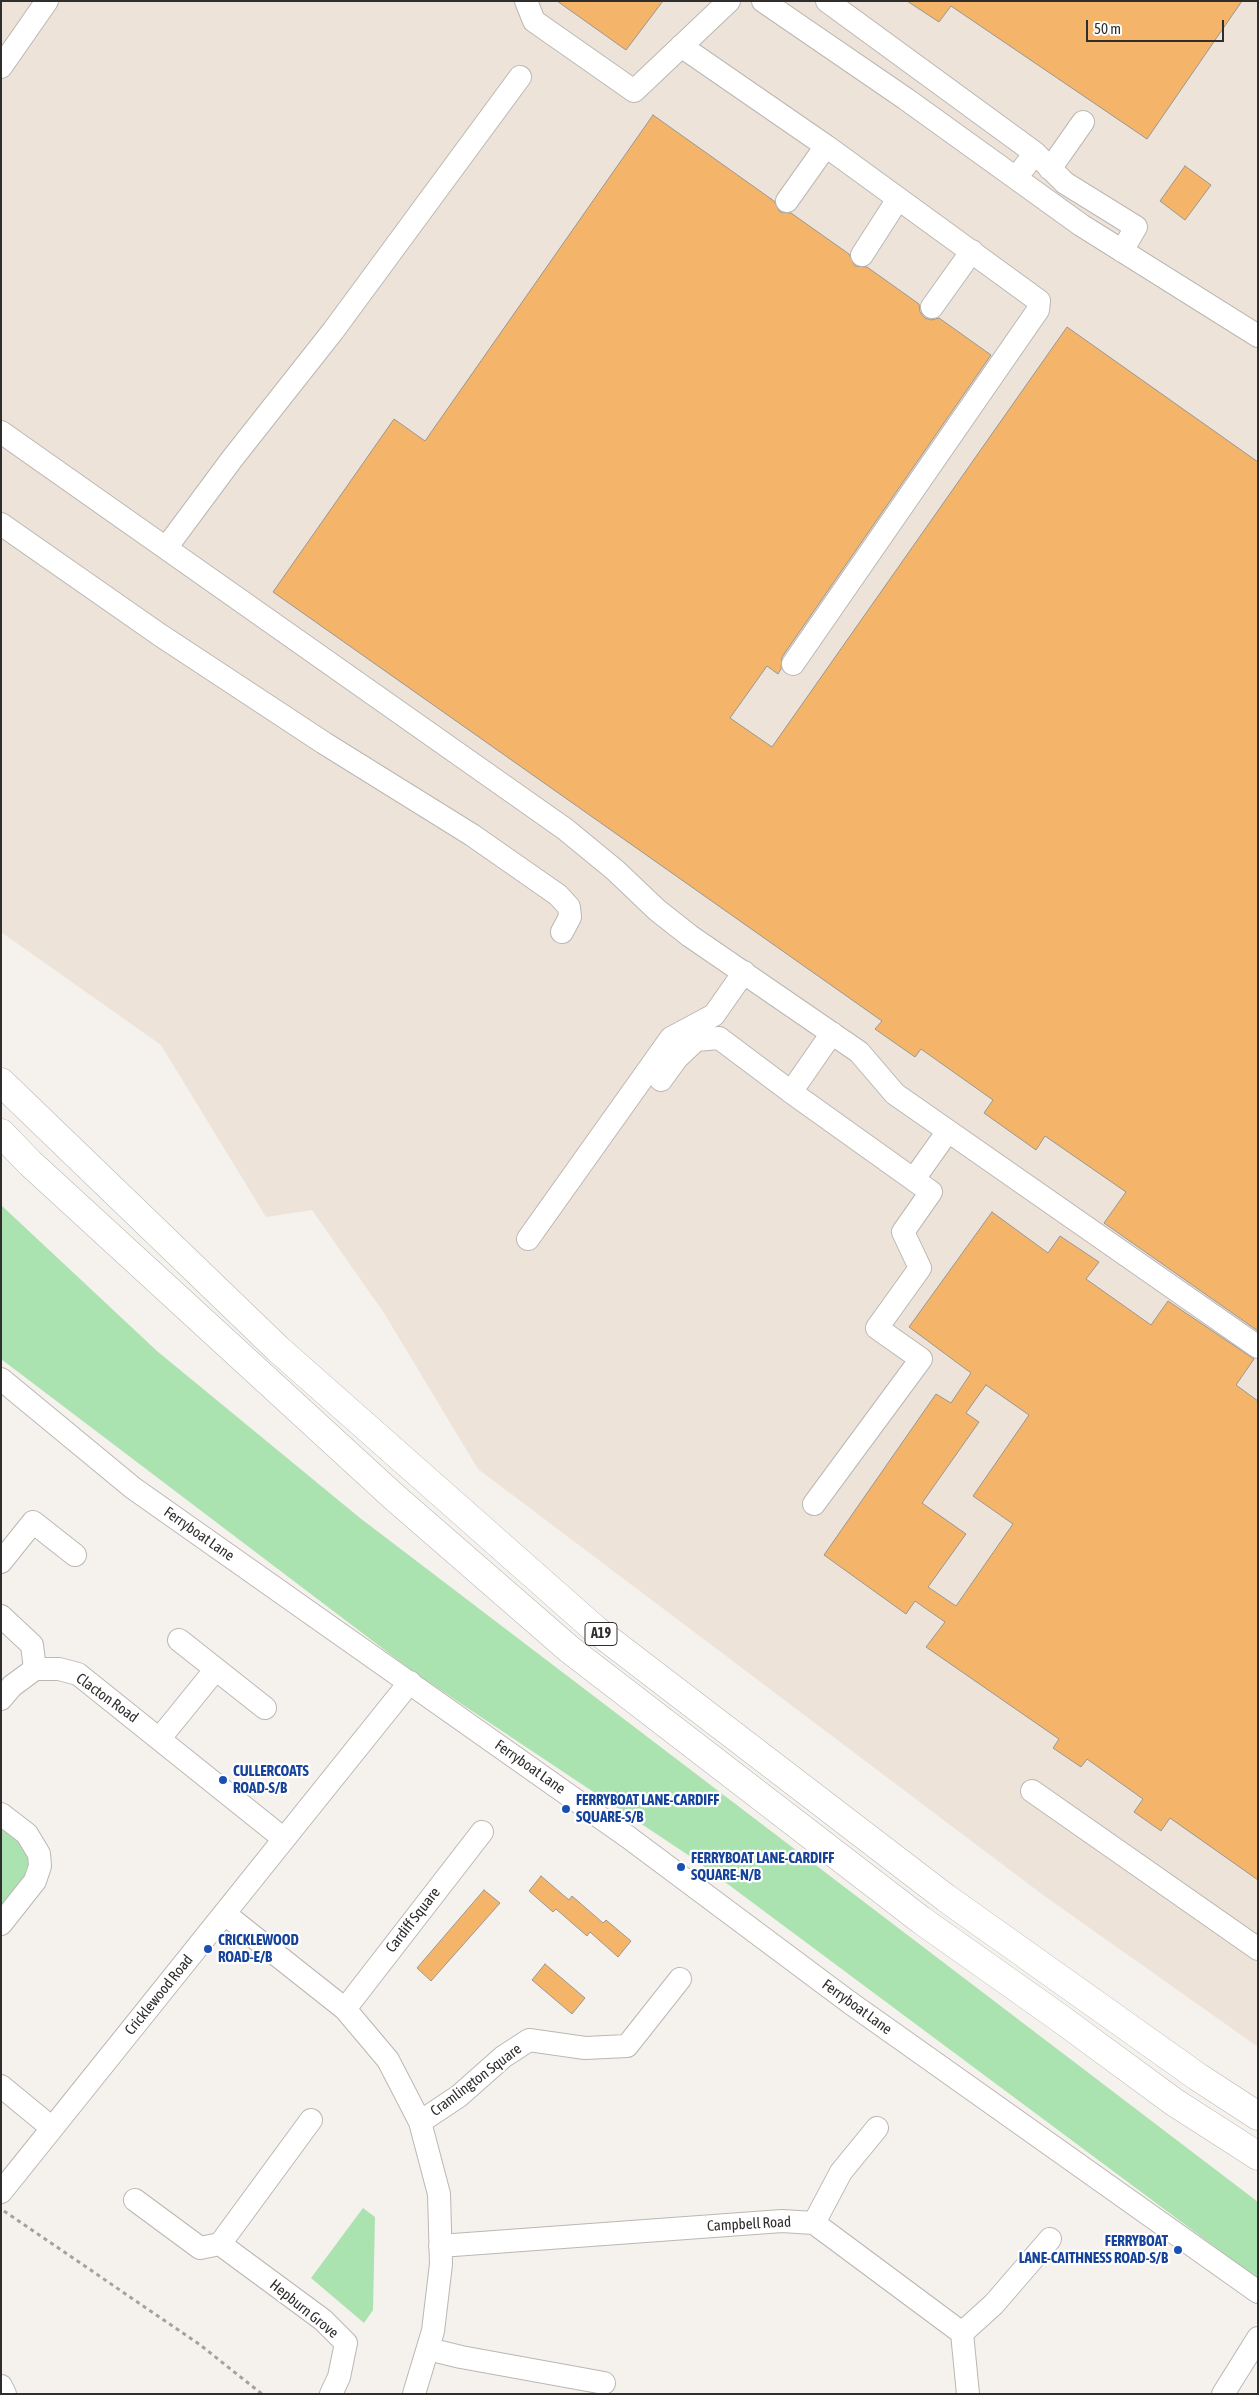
<!DOCTYPE html>
<style>
body{margin:0}
#map{position:relative;width:1259px;height:2395px;overflow:hidden;background:#f5f1ed;font-family:"Asap Condensed",sans-serif}
canvas{display:block}
.frame{position:absolute;inset:0;border:2px solid #302e2d;pointer-events:none}
.scale{position:absolute;left:1086px;top:20px;width:138px;height:22px;box-sizing:border-box;border:2px solid #302e2d;border-top:0;padding-left:6px;font-size:15px;line-height:18px;white-space:nowrap;color:#302e2d;-webkit-text-stroke:4px #fff;paint-order:stroke}
</style>
<div id="map">
<canvas width="1259" height="2395"></canvas>
<div class="frame"></div>
<div class="scale">50 m</div>
</div>
<script>
const g = document.querySelector('canvas').getContext('2d');
g.lineJoin = 'round';
function paint(path, color) { g.fillStyle = color; g.fill(path, 'evenodd'); }
const shape = rows => new Path2D(rows.map(r => 'M' + r).join(''));
function stroke(path, color, width, dash) { g.strokeStyle = color; g.lineWidth = width; g.lineCap = dash ? 'butt' : 'round'; g.setLineDash(dash || []); g.stroke(path); }
function drawText(font, color, halo, rows, align = 'center') {
  g.font = font + ' "Asap Condensed",sans-serif'; g.lineWidth = 4.5; g.setLineDash([]); g.textBaseline = 'middle'; g.strokeStyle = halo; g.fillStyle = color; for (const [text, x, y, turn = 0] of rows) {
    g.save(); g.translate(x, y); g.rotate((+turn || 0) * Math.PI / 180); g.textAlign = isNaN(turn) ? turn : align; if (halo) g.strokeText(text, 0, 0); g.fillText(text, 0, 0); g.restore();
  }
}
paint(shape([
 [1,1,1258,1,1258,2047,1043,1895,478,1469,384,1313,312,1210,266,1217,161,1045,1,932]
]), '#ede3d9');
paint(shape([
 [1,1205,157,1351,360,1518,1258,2202,1258,2279,694,1859,415,1673,1,1359],
 [1,1814,39,1854,1,1924],
 [363,2208,375,2217,373,2310,364,2323,311,2278]
]), '#aae3af');
const building = shape([
 [557,1,663,1,626,50,557,1],
 [907,1,1242,1,1147,139,951,6,939,22,907,1],
 [653,115,774,201,780,212,791,213,849,254,855,266,867,267,919,304,920,312,925,318,931,320,939,318,991,355,782,657,781,669,778,674,767,666,730,718,772,747,1067,327,1258,462,1258,1331,1104,1223,1126,1192,1045,1136,1036,1150,984,1113,993,1100,921,1049,915,1057,875,1029,882,1021,273,592,394,419,425,441,653,115],
 [1185,166,1211,185,1185,220,1160,201,1185,166],
 [992,1212,1048,1253,1060,1236,1099,1262,1086,1279,1151,1325,1168,1301,1254,1359,1236,1385,1258,1401,1258,1880,1170,1818,1161,1831,1134,1812,1143,1799,1087,1759,1081,1767,1053,1748,1059,1739,926,1647,945,1622,915,1601,906,1614,824,1555,936,1394,951,1403,971,1373,909,1327,992,1212],
 [986,1385,1029,1415,973,1496,1013,1524,956,1606,928,1587,966,1534,922,1503,979,1422,966,1413,986,1385],
 [541,1876,569,1900,572,1896,603,1923,606,1920,631,1941,618,1957,590,1932,587,1936,556,1909,553,1912,529,1891,541,1876],
 [484,1890,500,1903,431,1981,417,1968,484,1890],
 [545,1964,585,1998,572,2014,532,1980,545,1964]
]);
paint(building, '#f4b56a');
stroke(building, '#9a9792', 1);
const minor = shape([
 [526,1,534,21,634,91,729,1],
 [763,1,906,99,1081,225,1258,336],
 [827,1,1035,153,1016,178],
 [681,46,826,146,1039,301,1038,310,793,664],
 [1,67,47,1],
 [1035,153,1065,183,1136,227,1122,251],
 [1050,169,1083,122],
 [787,201,826,146],
 [862,255,898,199],
 [932,307,972,251],
 [1,432,565,829,615,870,657,910,690,936,859,1052,895,1094,1258,1347],
 [1,524,160,635,324,743,472,835,558,895,569,907,570,917,562,932],
 [166,548,232,459,333,331,520,77],
 [661,1080,677,1058,696,1040,719,1038,791,1092],
 [914,1179,948,1131],
 [528,1239,671,1038,714,1015,744,972],
 [1,1379,133,1488,628,1837,849,2002,1258,2292],
 [814,1504,921,1359,877,1328,920,1268,903,1232,931,1192,791,1092,832,1033],
 [1,1562,33,1522,75,1555],
 [1,1616,32,1645,35,1669],
 [179,1640,265,1708],
 [1,1699,12,1686,35,1669,59,1669,78,1674,284,1839],
 [160,1738,216,1669],
 [1032,1791,1258,1949],
 [1,1814,27,1834,39,1854,40,1866,35,1881,1,1924],
 [225,1914,345,2009,388,2060,420,2122,439,2194,441,2264,433,2331,414,2394],
 [345,2009,482,1832],
 [1,2086,52,2128],
 [420,2122,459,2096,503,2057,529,2040,585,2048,627,2046,680,1979],
 [1,2192,410,1682],
 [135,2200,200,2248,220,2244,311,2120],
 [814,2223,841,2172,877,2128],
 [220,2244,323,2320,346,2343,339,2377,331,2394],
 [440,2246,782,2221,814,2223,962,2333,968,2394],
 [962,2333,994,2304,1050,2239],
 [428,2349,461,2357,604,2383],
 [1,2386,5,2394],
 [1223,2394,1258,2338]
]);
const highway = shape([
 [1,1082,278,1349,596,1630,946,1898,1198,2077,1258,2116],
 [1,1133,30,1163,393,1496,569,1649,921,1920,1061,2019,1174,2102,1258,2156]
]);
stroke(minor, '#bbb7b3', 24);
stroke(highway, '#bbb7b3', 29);
stroke(shape([
 [4,2211,199,2344,262,2394]
]), '#a5a19f', 3, [4, 4]);
stroke(minor, '#fff', 22);
stroke(highway, '#fff', 28);
for (const [x, y, r, color] of [
 [223,1780,5,"#1a4fb4"],
 [566,1809,5,"#1a4fb4"],
 [681,1867,5,"#1a4fb4"],
 [208,1949,5,"#1a4fb4"],
 [1178,2250,5,"#1a4fb4"]
]) { const dot = new Path2D(); dot.arc(x, y, r, 0, 2 * Math.PI); g.fillStyle = color; g.fill(dot); stroke(dot, '#fff', 2); }
for (const [x, y, w] of [
 [601,1634,32]
]) { const box = new Path2D(); box.roundRect(x - w / 2, y - 11.5, w, 23, 4); g.fillStyle = '#fff'; g.fill(box); stroke(box, '#302e2d', 1); }
drawText('bold 14px', '#302e2d', null, [
 ["A19",601,1634]
]);
drawText('15px', '#302e2d', '#fff', [
 ["Ferryboat Lane",199,1534,35],
 ["Clacton Road",107,1698,36],
 ["Ferryboat Lane",530,1767,35],
 ["Cardiff Square",413,1920,-52],
 ["Cricklewood Road",159,1995,-51],
 ["Ferryboat Lane",857,2007,36],
 ["Cramlington Square",476,2080,-37],
 ["Campbell Road",749,2224,-3],
 ["Hepburn Grove",304,2309,39]
]);
drawText('bold 15px', '#164399', '#fff', [
 ["CULLERCOATS",233,1771],
 ["ROAD-S/B",233,1788],
 ["FERRYBOAT LANE-CARDIFF",576,1800],
 ["SQUARE-S/B",576,1817],
 ["FERRYBOAT LANE-CARDIFF",691,1858],
 ["SQUARE-N/B",691,1875],
 ["CRICKLEWOOD",218,1940],
 ["ROAD-E/B",218,1957],
 ["FERRYBOAT",1168,2241,"right"],
 ["LANE-CAITHNESS ROAD-S/B",1168,2258,"right"]
], 'left');
</script>
